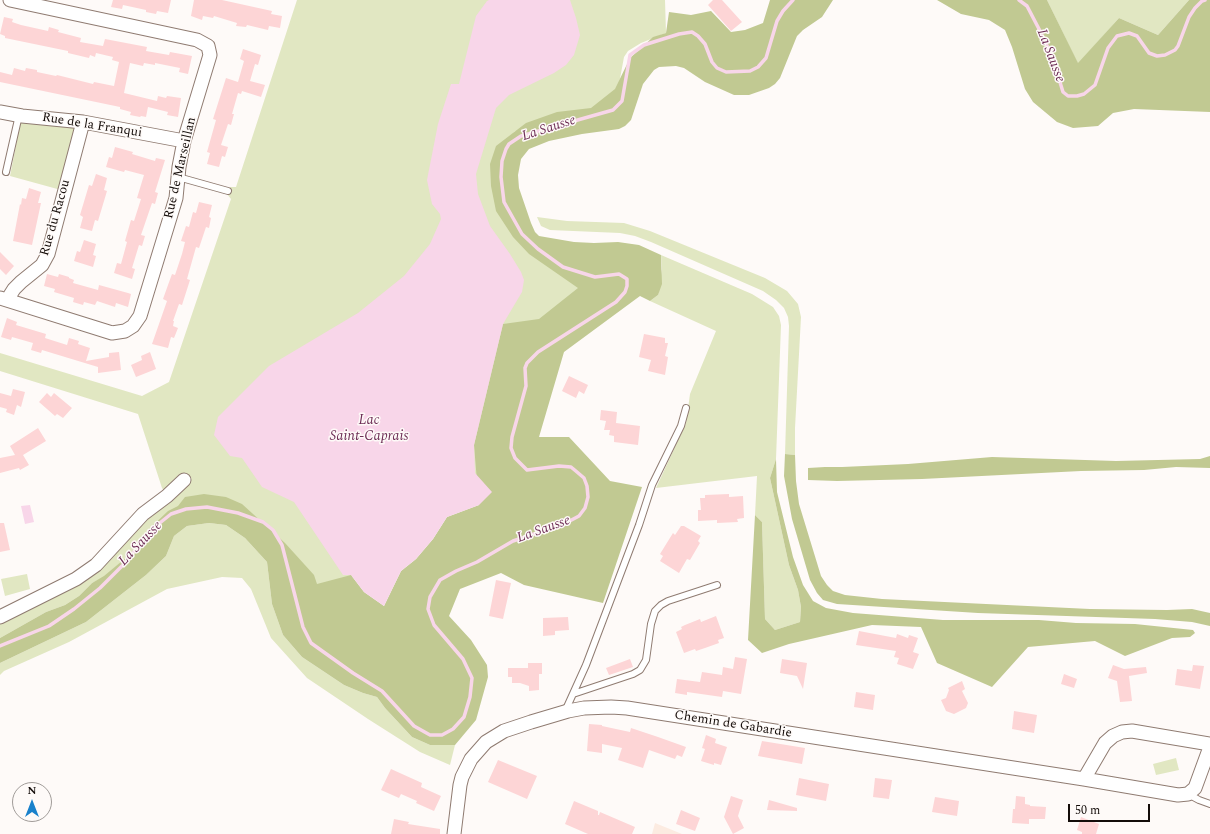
<!DOCTYPE html>
<style>
body{margin:0}
#map{position:relative;width:1210px;height:834px;overflow:hidden;background:#fefaf8;font-family:Spectral,serif}
canvas{display:block}
.north{position:absolute;left:12px;top:782px;width:40px;height:40px;box-sizing:border-box;background:#fefaf8;border:1px solid #a09b98;border-radius:50%;rotate:0deg;font-size:11px;font-weight:700;line-height:16px;text-align:center;color:#130c09}
.north::after{content:'';display:block;margin:auto;width:14px;height:18px;background:#1981cb;clip-path:polygon(50% 0,100% 100%,50% 72%,0 100%)}
.scale{position:absolute;left:1068px;top:804px;width:82px;height:18px;box-sizing:border-box;border:2px solid #130c09;border-top:0;padding-left:5px;font-size:12px;line-height:14px;white-space:nowrap;color:#130c09;-webkit-text-stroke:3px #fefaf8;paint-order:stroke}
</style>
<div id="map">
<canvas width="1210" height="834"></canvas>
<div class="north">N</div>
<div class="scale">50 m</div>
</div>
<script>
const g = document.querySelector('canvas').getContext('2d');
g.lineJoin = 'round';
function paint(path, color) { g.fillStyle = color; g.fill(path, 'evenodd'); }
const shape = rows => new Path2D(rows.map(r => 'M' + r).join(''));
function stroke(path, color, width, dash) { g.strokeStyle = color; g.lineWidth = width; g.lineCap = dash ? 'butt' : 'round'; g.setLineDash(dash || []); g.stroke(path); }
function drawText(font, color, halo, rows, align = 'center') {
  g.font = font + ' Spectral,serif'; g.lineWidth = 3; g.setLineDash([]); g.textBaseline = 'middle'; g.strokeStyle = halo; g.fillStyle = color; for (const [text, x, y, turn = 0] of rows) {
    g.save(); g.translate(x, y); g.rotate((+turn || 0) * Math.PI / 180); g.textAlign = isNaN(turn) ? turn : align; if (halo) g.strokeText(text, 0, 0); g.fillText(text, 0, 0); g.restore();
  }
}
paint(shape([
 [655,823,682,834,652,834]
]), '#fcebe1');
paint(shape([
 [297,0,665,0,666,33,641,43,628,51,624,57,619,84,608,105,514,132,501,207,590,282,509,460,309,609,219,503,141,537,134,551,104,577,92,583,79,596,65,605,46,612,0,638,0,621,86,577,153,511,171,501,162,488,138,414,0,371,0,353,142,396,169,382,231,199,227,194,228,191,230,187,236,187],
 [1047,0,1189,0,1158,35,1119,18,1078,64],
 [21,119,75,126,61,190,10,176],
 [537,217,567,221,624,223,650,231,765,278,787,291,798,304,801,317,795,428,795,455,785,454,789,326,788,317,784,308,776,300,763,291,651,242,635,236,620,233,550,230,541,226],
 [661,255,752,294,773,307,779,316,781,325,776,459,770,478,789,565,798,590,801,607,800,622,775,630,765,619,762,522,755,515,757,476,656,488,686,423,690,394,716,331,650,301,658,295,662,269],
 [209,523,226,525,245,538,267,562,272,604,283,635,302,657,344,685,363,693,377,697,385,708,412,737,430,745,455,745,450,765,420,752,368,719,307,678,271,638,251,589,242,578,222,577,167,589,69,642,4,671,0,675,0,663,86,622,146,575,166,556,174,536,187,526],
 [27,574,30,589,5,596,1,579],
 [1176,758,1179,770,1156,775,1153,764]
]), '#e1e7c2');
paint(shape([
 [770,0,833,0,822,17,803,30,797,36,780,78,775,84,769,88,749,95,734,95,705,82,684,68,676,66,659,67,654,70,643,84,631,120,625,126,619,129,582,134,549,141,529,149,521,159,518,175,519,188,531,223,535,232,539,236,574,242,594,243,618,242,639,245,661,255,662,284,658,295,650,301,640,296,564,352,539,437,569,437,610,481,642,487,603,603,524,585,501,573,460,589,449,616,471,640,487,665,488,677,476,720,455,745,430,745,412,737,385,708,377,697,363,693,344,685,302,657,283,635,272,604,267,562,245,538,226,525,209,523,187,526,174,536,166,556,146,575,86,622,0,663,0,638,46,612,65,605,79,596,92,583,104,576,134,551,141,537,168,511,178,506,185,497,204,494,226,497,242,504,285,543,314,575,317,584,351,575,364,592,384,606,401,571,416,559,433,539,447,517,479,505,474,445,503,324,539,319,578,288,529,254,513,237,496,211,491,186,490,164,496,146,526,123,557,112,591,108,615,89,630,58,653,37,666,33,669,12,691,15,711,11,731,32,745,30,763,23],
 [937,0,1047,0,1078,63,1119,18,1158,35,1189,0,1210,0,1210,112,1134,109,1113,113,1098,126,1073,128,1057,122,1033,102,1025,89,1012,47,1005,30,989,20,961,14],
 [785,454,795,455,796,481,799,504,821,576,827,585,833,591,845,595,882,599,1090,609,1167,610,1192,609,1210,613,1210,626,1192,622,1155,619,978,613,837,604,823,600,817,593,810,580,792,519,784,476],
 [1210,456,1210,468,1176,467,1144,470,1081,471,922,479,837,481,808,480,808,468,825,467,842,467,908,464,992,457,1116,461,1200,459],
 [776,459,777,492,793,557,803,585,813,601,826,608,853,613,943,620,1039,620,1076,623,1135,624,1193,630,1195,633,1190,637,1172,638,1125,656,1095,641,1028,647,992,687,937,663,921,627,872,625,789,644,762,653,748,640,755,515,762,522,765,619,775,630,800,622,801,607,798,590,789,565,770,478]
]), '#c1c992');
paint(shape([
 [489,0,570,0,576,18,580,35,574,55,566,65,554,73,509,95,496,108,476,174,478,194,490,226,510,254,521,272,524,280,522,292,503,324,474,445,475,473,492,492,479,505,447,517,433,539,416,559,401,571,384,606,364,592,351,575,343,575,294,502,262,487,242,458,230,456,214,435,218,417,269,366,358,313,404,276,430,244,441,219,440,214,432,204,427,180,438,124,451,84,459,84,476,16,487,1],
 [30,505,34,522,25,524,21,506]
]), '#f8d6e9');
stroke(shape([
 [1019,0,1027,6,1039,29,1052,56,1063,92,1068,96,1077,96,1084,94,1095,85,1108,48,1117,36,1129,33,1137,36,1149,53,1157,56,1165,55,1175,50,1178,46,1189,17,1195,8,1202,1,1205,0],
 [0,646,49,626,74,609,100,588,126,562,151,530,171,514,186,509,207,507,238,513,263,522,273,530,282,545,303,627,311,643,353,673,382,691,414,726,430,735,442,735,453,729,464,717,470,697,472,678,463,659,434,625,428,609,430,597,440,580,456,571,477,562,513,541,564,524,579,516,585,508,588,497,587,486,584,478,577,472,571,467,559,466,527,470,515,458,511,448,512,437,526,386,525,368,527,363,538,352,616,302,625,292,627,286,627,279,619,274,595,277,563,267,538,249,522,234,504,202,501,177,502,161,506,149,509,144,521,136,613,110,622,101,630,55,644,45,679,34,692,32,698,36,705,44,712,62,717,68,726,72,750,71,758,67,766,58,777,21,783,11,793,0]
]), '#f8d6e9', 3.5);
paint(shape([
 [113,0,171,0,168,13,157,11,156,14,146,12,146,10,123,5,122,9,111,7],
 [194,0,222,0,272,11,271,14,282,16,280,28,269,26,268,30,247,25,246,27,236,26,237,23,214,16,213,18,203,16,202,20,191,16],
 [713,0,722,0,742,22,731,31,708,5],
 [4,17,13,19,12,22,21,25,48,31,49,27,59,30,58,32,81,38,80,42,103,46,105,39,147,47,146,51,169,55,170,52,192,56,188,74,179,72,180,68,155,63,155,65,144,63,143,66,130,63,124,93,157,101,158,96,166,98,167,96,181,98,178,117,167,115,168,112,148,107,146,117,141,116,140,117,130,115,131,112,120,109,120,107,0,82,0,72,12,75,14,68,25,71,26,68,37,70,37,72,56,76,57,75,93,84,94,82,114,86,119,62,112,60,113,57,96,53,95,57,90,55,89,58,68,53,68,51,5,38,5,36,0,34],
 [243,49,261,55,258,65,255,64,250,81,265,85,261,97,242,91,241,94,238,93,232,114,234,114,231,125,228,124,221,145,228,147,225,157,222,156,219,167,207,164,210,153,207,152,216,120,213,119,226,78,238,82,244,61,240,59],
 [115,147,133,152,132,154,155,161,156,158,165,160,155,192,158,193,155,204,152,203,141,235,145,236,142,246,139,245,132,268,135,269,132,279,114,273,117,263,121,264,127,242,125,241,131,220,134,221,141,199,137,198,144,175,125,170,124,172,106,167,109,157,112,158],
 [96,174,107,178,104,190,107,191,98,221,95,220,92,231,80,228,83,217,80,215,89,185,92,186],
 [29,188,41,192,38,203,41,203,32,245,13,241,20,204,21,205,22,198,26,199],
 [199,202,212,205,209,217,211,218,209,228,206,227,199,248,196,247,187,279,190,280,182,305,179,304,173,321,174,321,173,326,178,328,174,338,171,337,168,348,152,344,167,301,163,299,168,285,172,274,175,275,182,254,185,242,181,241,186,226,189,227,193,212,196,213],
 [84,240,96,244,93,255,96,256,93,267,74,261,77,251,80,252],
 [0,252,14,266,6,275,0,269],
 [47,274,58,277,59,274,69,277,69,278,74,280,73,283,98,290,99,285,128,293,131,294,128,307,116,303,115,307,97,301,95,305,84,302,83,305,73,302,74,298,54,292,55,289,44,286],
 [7,318,17,322,16,325,46,334,45,338,67,345,69,338,79,341,78,344,90,348,86,361,109,357,109,353,119,352,121,370,98,373,98,367,42,350,41,353,31,350,33,343,12,337,11,340,1,337],
 [644,334,665,338,665,343,668,343,665,356,668,357,665,375,648,371,651,360,639,357],
 [150,352,156,369,136,377,131,365,142,360,141,356],
 [569,376,588,385,584,394,579,391,576,398,562,391],
 [13,389,25,392,21,407,17,405,14,415,6,412,7,409,0,407,0,393,11,396],
 [47,393,51,397,54,393,72,408,63,418,57,414,55,416,39,402],
 [601,410,617,412,616,423,640,426,638,445,614,442,614,436,609,435,610,430,604,430,606,421,600,420],
 [38,428,46,441,23,455,29,465,20,470,19,468,0,473,0,458,15,455,10,446],
 [729,494,729,497,743,496,744,518,737,519,738,522,717,523,717,520,698,521,698,510,701,510,700,498,705,498,705,495],
 [0,523,4,523,10,550,0,552],
 [681,526,684,526,701,536,698,541,700,543,690,560,687,559,679,573,660,561,663,556,660,554,673,533,675,535],
 [496,580,511,583,503,619,489,616],
 [716,616,724,638,718,640,719,643,705,648,696,651,695,649,684,653,676,632,682,629,681,627,685,625,700,619,701,622],
 [568,617,569,630,555,631,555,635,543,636,543,618],
 [859,631,896,638,897,634,908,638,909,635,918,638,913,652,919,654,913,669,897,664,899,658,894,657,896,651,856,645],
 [735,657,747,659,741,694,723,691,722,697,687,692,687,695,675,693,677,679,700,682,702,672,722,675,723,667,733,669],
 [630,659,633,667,609,675,606,668],
 [782,659,807,663,803,689,797,676,780,673],
 [528,663,542,663,542,674,539,674,539,690,529,691,529,686,520,683,512,683,512,677,508,677,508,668,528,668],
 [1113,665,1124,669,1146,667,1147,673,1129,676,1132,701,1120,702,1117,681,1108,678],
 [1193,665,1204,666,1200,689,1175,685,1177,669,1192,671],
 [1064,674,1077,679,1074,688,1061,684],
 [962,681,965,689,962,691,968,703,966,708,954,714,946,711,941,700,946,698,949,690,948,688],
 [856,692,875,695,873,710,854,707],
 [1014,711,1037,715,1034,733,1012,729],
 [589,724,602,725,602,726,630,732,631,728,658,737,686,747,682,757,677,755,675,759,649,750,643,768,618,760,622,748,602,744,602,753,587,751],
 [706,735,716,739,715,743,727,747,721,765,714,763,714,765,701,761,705,749,702,748],
 [762,741,805,748,802,764,758,756],
 [498,760,537,776,527,799,488,782],
 [391,769,422,783,421,787,441,796,434,811,416,803,417,801,401,794,399,798,381,790],
 [799,778,829,784,826,801,796,795],
 [875,778,892,780,889,799,873,797],
 [731,796,743,800,738,816,744,828,733,834,724,817],
 [1016,796,1025,797,1025,804,1030,805,1030,806,1046,807,1045,819,1029,819,1029,824,1012,823,1013,809,1015,809],
 [935,797,959,801,957,816,932,812],
 [769,800,797,808,797,811,767,810],
 [574,801,598,811,598,815,599,815,600,812,635,827,632,834,588,834,565,824],
 [681,810,700,818,695,831,676,824],
 [1081,817,1099,824,1096,834,1082,834,1082,832,1077,830],
 [394,819,409,822,408,824,440,829,440,834,391,834]
]), '#fdd5d6');
const service = shape([
 [6,172,19,115],
 [178,177,228,191],
 [573,694,633,674,640,670,646,660,651,624,655,611,661,605,668,601,717,585],
 [568,711,567,707,586,665,639,525,652,485,681,426,686,408],
 [1188,794,1199,800,1210,804]
]);
const minor = shape([
 [0,112,22,116,83,122,184,141],
 [0,298,112,333,125,331,133,326,140,316,176,198,179,167,184,141,210,55,208,46,197,40,10,0],
 [7,300,14,289,21,282,42,265,48,254,83,122],
 [0,617,76,579,96,565,143,514,167,496,184,480],
 [1084,779,1105,743,1113,736,1122,732,1132,731,1210,744],
 [454,834,460,785,462,777,471,759,486,742,504,731,531,722,568,711,584,708,611,707,627,708,1084,779,1178,795,1188,794,1195,788,1210,747]
]);
stroke(service, '#8f7b71', 8);
stroke(minor, '#8f7b71', 15);
stroke(service, '#fff', 6);
stroke(minor, '#fff', 13);
drawText('13px', '#130c09', '#fefaf8', [
 ["Rue de la Franqui",92,126,9],
 ["Rue de Marseillan",181,168,-77],
 ["Rue du Racou",56,218,-74],
 ["Chemin de Gabardie",733,725,9]
]);
drawText('italic 14px', '#6d2d55', '#fefaf8', [
 ["La Sausse",1050,56,69],
 ["La Sausse",549,129,-18],
 ["Lac",369,421],
 ["Saint-Caprais",369,437],
 ["La Sausse",544,530,-20],
 ["La Sausse",141,544,-46]
]);
</script>
